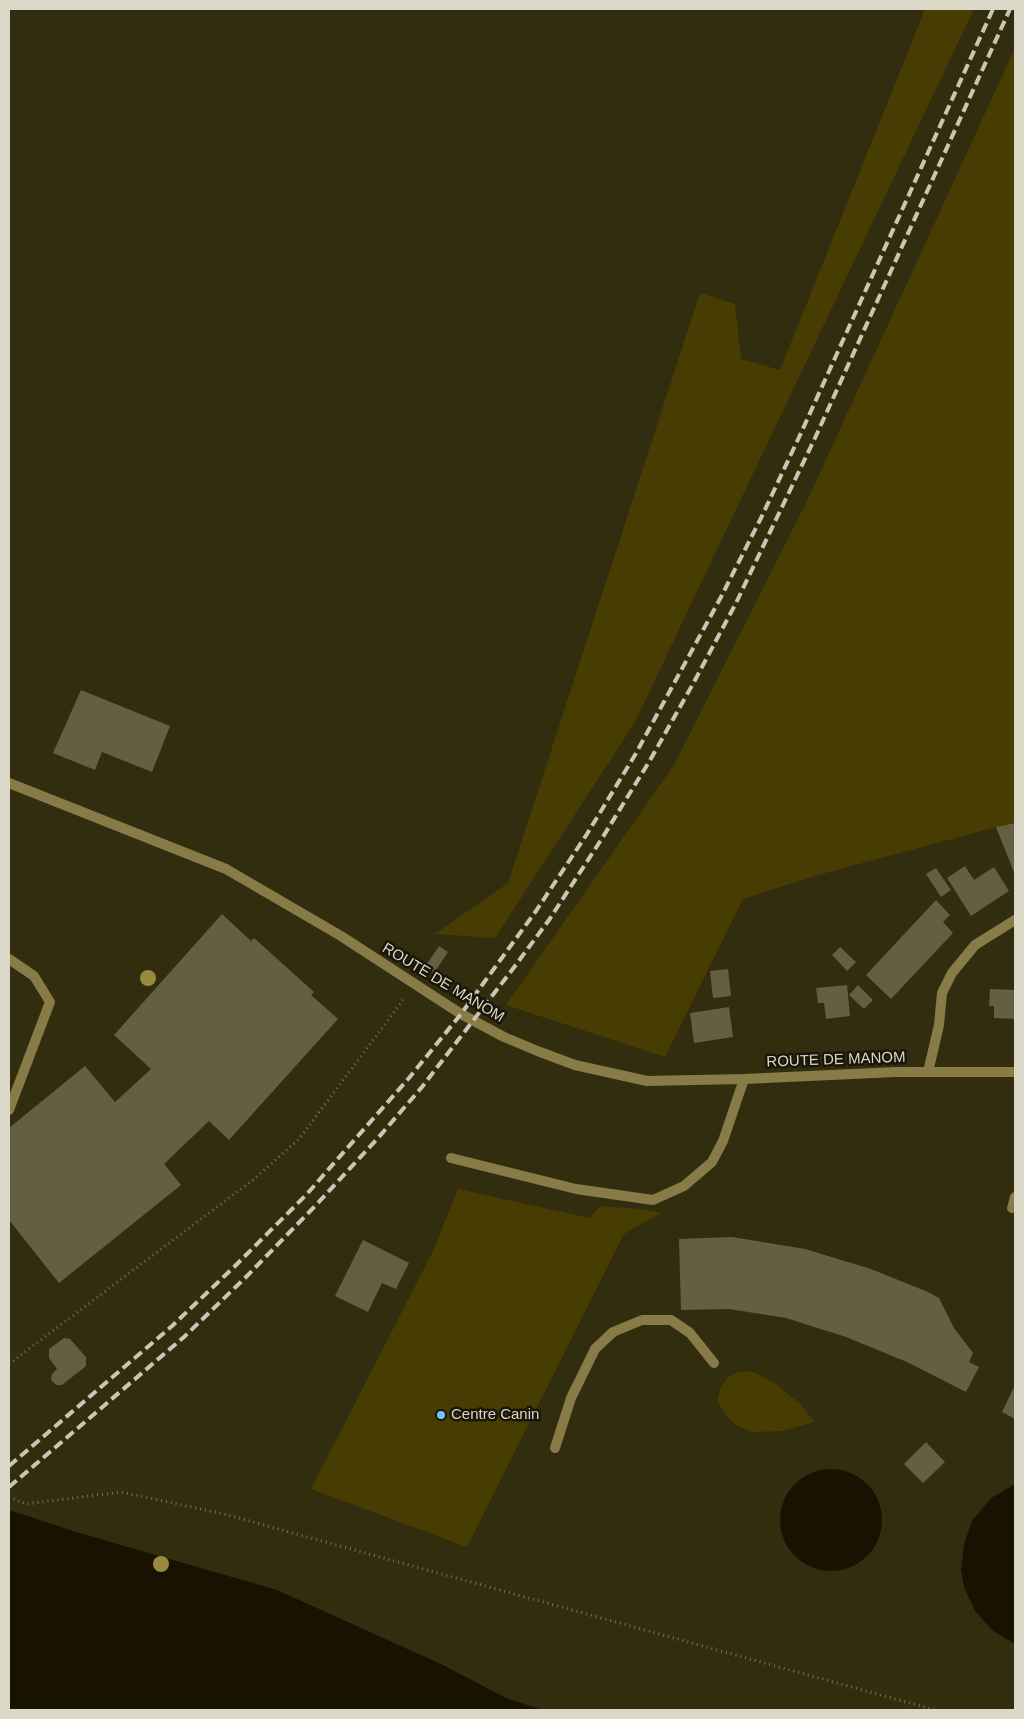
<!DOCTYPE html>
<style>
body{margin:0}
#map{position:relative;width:1024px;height:1719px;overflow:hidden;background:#332d10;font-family:Helvetica,sans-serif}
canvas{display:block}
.frame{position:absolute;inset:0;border:10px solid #dcd8c8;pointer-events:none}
</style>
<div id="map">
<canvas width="1024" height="1719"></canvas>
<div class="frame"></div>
</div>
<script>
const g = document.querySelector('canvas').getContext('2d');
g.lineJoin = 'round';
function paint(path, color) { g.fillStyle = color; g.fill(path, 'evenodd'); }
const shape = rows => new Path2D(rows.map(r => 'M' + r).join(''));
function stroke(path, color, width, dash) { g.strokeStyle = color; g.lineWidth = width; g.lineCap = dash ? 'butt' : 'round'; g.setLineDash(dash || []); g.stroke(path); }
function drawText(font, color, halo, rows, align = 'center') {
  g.font = font + ' Helvetica,sans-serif'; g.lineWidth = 5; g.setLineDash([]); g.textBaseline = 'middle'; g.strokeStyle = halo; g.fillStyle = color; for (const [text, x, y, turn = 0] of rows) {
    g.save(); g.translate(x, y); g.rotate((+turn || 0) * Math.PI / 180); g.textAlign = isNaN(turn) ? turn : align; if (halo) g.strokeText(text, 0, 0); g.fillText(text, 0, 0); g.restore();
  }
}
paint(shape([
 [925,9,974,9,635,722,495,938,435,934,508,883,700,293,735,304,741,359,780,370],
 [1015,48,1015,822,818,875,743,899,665,1057,506,1005,674,765,807,501],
 [458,1189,590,1218,600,1206,640,1209,661,1213,624,1234,467,1547,311,1489,432,1253],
 [747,1371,756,1373,776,1384,800,1404,815,1422,782,1431,752,1432,739,1427,726,1416,717,1400,721,1387,727,1378,735,1373]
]), '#473c01');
paint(shape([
 '780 1520a51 51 0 1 1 102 0a51 51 0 1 1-102 0Z',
 [1015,1484,1015,1644,993,1631,975,1611,964,1587,961,1570,964,1544,972,1521,991,1498],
 [9,1510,76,1532,277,1590,443,1665,506,1698,543,1710,9,1710]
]), '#181300');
paint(shape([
 [81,690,170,726,152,772,102,752,95,770,53,753],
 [1015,823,1015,875,996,827],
 [965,866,974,880,994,867,1009,891,971,916,947,878],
 [936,868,951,890,941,897,926,874],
 [936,900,950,915,943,922,953,933,891,999,866,975],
 [222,914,251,941,254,938,314,992,311,995,338,1019,229,1140,209,1121,164,1164,181,1185,59,1283,9,1220,9,1128,85,1066,115,1102,151,1069,114,1035],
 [439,946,448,952,434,973,425,967],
 [840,947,856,962,847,971,832,955],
 [728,969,731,996,713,998,710,971],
 [847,985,850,1016,826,1019,824,1003,818,1003,816,988],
 [858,985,873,1000,864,1009,849,995],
 [990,989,1015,990,1015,1019,994,1018,994,1006,989,1006],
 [729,1007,733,1037,694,1043,690,1013],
 [732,1237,805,1249,871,1269,928,1292,939,1298,954,1328,973,1353,969,1362,979,1367,966,1392,907,1362,846,1337,786,1318,729,1309,681,1310,679,1239],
 [363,1240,409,1263,396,1289,382,1283,368,1312,335,1296],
 [64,1338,70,1339,86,1357,86,1366,62,1385,56,1385,51,1380,52,1374,57,1369,49,1358,49,1349],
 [1015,1385,1015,1419,1002,1412],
 [926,1442,945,1462,923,1483,904,1464]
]), '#655f41');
stroke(shape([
 [9,1364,254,1179,299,1139,403,1000],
 [9,1497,26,1504,121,1492,224,1514,935,1710]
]), '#767159', 3, [1, 4]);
stroke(shape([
 [9,959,34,976,50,1002,9,1110],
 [451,1158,576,1189,653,1200,684,1186,712,1162,723,1141,744,1079],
 [1012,1208,1015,1197],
 [555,1448,571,1398,595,1349,613,1332,642,1320,671,1320,690,1333,714,1363]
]), '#877b47', 10);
stroke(shape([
 [928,1072,939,1025,942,993,952,973,975,945,1015,920]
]), '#877b47', 10);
stroke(shape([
 [9,783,226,869,341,936,461,1014,504,1037,540,1052,575,1065,647,1081,744,1079,896,1072,1015,1072]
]), '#877b47', 10);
stroke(shape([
 [9,1466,172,1326,234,1267,306,1195,409,1078,461,1014,536,911,587,834,635,755,721,597,762,516,801,433,993,9],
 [9,1487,184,1337,246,1277,317,1204,378,1138,422,1087,512,970,549,920,601,840,649,762,694,682,736,603,815,438,1010,9]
]), '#cac6b5', 4, [10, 5]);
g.fillStyle = '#998940';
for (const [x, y] of [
 [148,978],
 [161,1564]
]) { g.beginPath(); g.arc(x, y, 8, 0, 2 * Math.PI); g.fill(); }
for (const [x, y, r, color] of [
 [441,1415,5,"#7dbef9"]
]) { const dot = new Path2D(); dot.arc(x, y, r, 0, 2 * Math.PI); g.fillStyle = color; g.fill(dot); stroke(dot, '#181509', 2); }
drawText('15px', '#dcd8c8', '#181509', [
 ["ROUTE DE MANOM",443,983,31],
 ["ROUTE DE MANOM",836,1060,-2]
]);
drawText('15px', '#dcd8c8', '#181509', [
 ["Centre Canin",451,1415]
], 'left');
</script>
